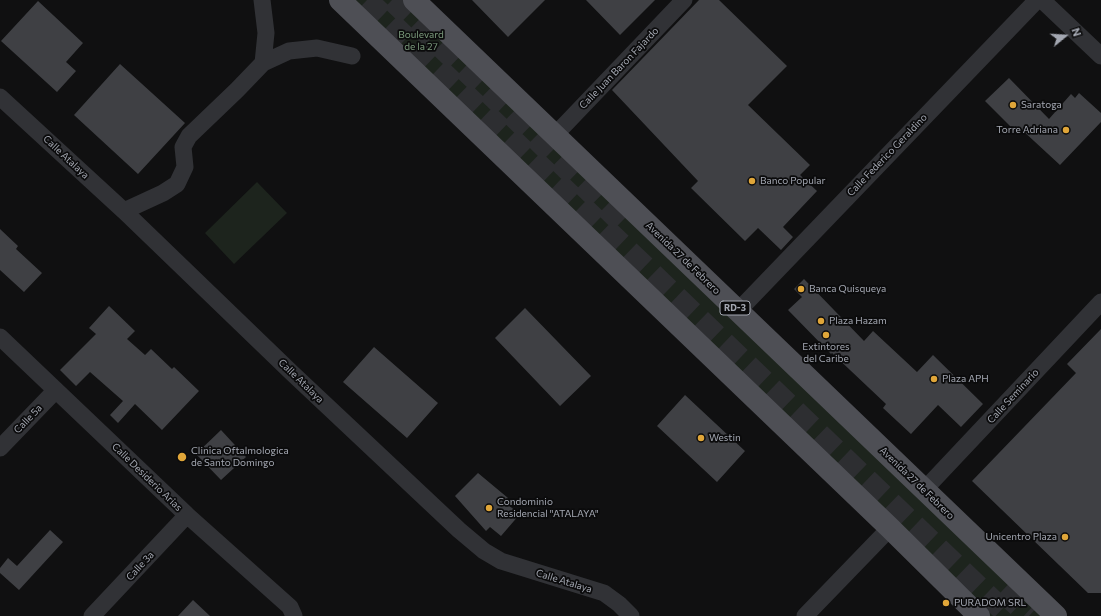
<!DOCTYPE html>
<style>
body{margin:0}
#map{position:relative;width:1101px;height:616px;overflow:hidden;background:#101011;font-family:Commissioner,sans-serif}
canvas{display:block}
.north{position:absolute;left:1045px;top:16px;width:40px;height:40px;-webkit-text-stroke:3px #0b0b0c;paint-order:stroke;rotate:72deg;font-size:11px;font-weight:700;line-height:16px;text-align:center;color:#a3a7b1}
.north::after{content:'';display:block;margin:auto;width:14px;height:18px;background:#a3a7b1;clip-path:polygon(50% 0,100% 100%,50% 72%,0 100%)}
</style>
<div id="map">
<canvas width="1101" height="616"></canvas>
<div class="north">N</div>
</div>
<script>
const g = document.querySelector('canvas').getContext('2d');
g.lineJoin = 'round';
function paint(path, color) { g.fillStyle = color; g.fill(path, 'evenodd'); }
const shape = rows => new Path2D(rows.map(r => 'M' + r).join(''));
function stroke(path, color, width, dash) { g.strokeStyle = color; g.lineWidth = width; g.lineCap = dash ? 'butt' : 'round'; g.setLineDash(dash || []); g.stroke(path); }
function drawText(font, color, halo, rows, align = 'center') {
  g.font = font + ' Commissioner,sans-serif'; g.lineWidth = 3.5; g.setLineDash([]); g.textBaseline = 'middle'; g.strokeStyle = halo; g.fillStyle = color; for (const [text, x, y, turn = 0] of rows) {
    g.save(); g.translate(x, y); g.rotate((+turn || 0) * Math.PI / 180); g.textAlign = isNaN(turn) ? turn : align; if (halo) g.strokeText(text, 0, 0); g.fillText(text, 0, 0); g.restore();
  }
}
paint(shape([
 [347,0,408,0,1046,616,989,616],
 [257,182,287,213,234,264,205,233]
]), '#1d241d');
paint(shape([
 [472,0,545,0,508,37],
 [586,0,655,0,620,35],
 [699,0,719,0,787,66,748,105,810,165,800,175,817,191,783,227,793,237,781,250,758,228,745,241,691,188,698,181,612,90],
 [38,1,83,43,66,62,76,71,57,92,1,41],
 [120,64,185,123,138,174,74,115],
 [1009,78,1049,119,1071,94,1075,98,1079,93,1101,113,1101,122,1060,165,1021,129,1017,133,985,101],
 [0,229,18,246,16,249,42,273,24,292,0,270],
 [804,279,864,341,873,331,917,372,933,355,983,404,961,427,938,405,911,434,883,408,886,404,832,353,831,354,788,310,802,297,794,289],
 [109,306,135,331,127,339,145,355,151,349,172,369,174,367,199,391,162,430,135,404,118,423,110,415,123,401,90,372,76,386,60,370,96,334,89,328],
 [525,308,591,376,560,406,495,338],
 [1101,329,1101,593,1088,593,972,481,1076,373,1067,364],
 [374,347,438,403,407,438,343,382],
 [685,395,745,451,717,482,657,426],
 [221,430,246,457,221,480,196,454],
 [478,473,508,498,504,502,520,514,501,536,490,527,486,531,455,496],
 [50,530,63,542,19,590,0,573,0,568,8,558,17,566],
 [193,600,210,616,178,616]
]), '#3f4044');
stroke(shape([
 [367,0,1009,616],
 [392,0,512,115,628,229],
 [1002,591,1029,616]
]), '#2d2e31', 22, [22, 11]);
stroke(shape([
 [262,0,266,33,263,63],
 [1042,0,1101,56],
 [0,97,124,211,292,373,459,530,484,551,501,561,604,593,619,604,631,616],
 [555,135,684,0],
 [124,211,163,193,177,184,185,167,183,147,189,136,237,90,263,63,289,51,317,48,352,56],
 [738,311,1037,0],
 [0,337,187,515,290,607,294,616],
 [0,448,56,390],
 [924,490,1101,302],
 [92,616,187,515],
 [805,616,890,528]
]), '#313236', 17);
stroke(shape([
 [340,0,890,528,979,616],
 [414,0,1056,616]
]), '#4e4f55', 22);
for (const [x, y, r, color] of [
 [1013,105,4,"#e0a639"],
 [1066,130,4,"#e0a639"],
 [752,181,4,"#e0a639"],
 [801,289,4,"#e0a639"],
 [821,321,4,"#e0a639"],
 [826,335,4,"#e0a639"],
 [934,379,4,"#e0a639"],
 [701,438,4,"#e0a639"],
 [182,457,5,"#e0a639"],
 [489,508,4,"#e0a639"],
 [1065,537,4,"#e0a639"],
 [946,603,4,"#e0a639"]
]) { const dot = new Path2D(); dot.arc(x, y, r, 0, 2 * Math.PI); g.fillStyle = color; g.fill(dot); stroke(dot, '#0b0b0c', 1.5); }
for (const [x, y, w] of [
 [735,308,30]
]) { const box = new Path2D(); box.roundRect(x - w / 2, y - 7, w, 14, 3); g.fillStyle = '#0b0b0c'; g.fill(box); stroke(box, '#a3a7b1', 1); }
drawText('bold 9px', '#a3a7b1', null, [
 ["RD-3",735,308]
]);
drawText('10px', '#7b9a7c', '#0b0b0c', [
 ["Boulevard",421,35],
 ["de la 27",421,47]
]);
drawText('10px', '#a3a7b1', '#0b0b0c', [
 ["Calle Juan Baron Fajardo",619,68,-46],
 ["Calle Federico Geraldino",887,155,-46],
 ["Calle Atalaya",66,157,43],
 ["Avenida 27 de Febrero",683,258,44],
 ["Calle Atalaya",301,381,44],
 ["Calle Seminario",1013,396,-47],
 ["Calle 5a",28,419,-46],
 ["Calle Desiderio Arias",147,477,44],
 ["Avenida 27 de Febrero",917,483,44],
 ["Calle 3a",140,566,-47],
 ["Calle Atalaya",564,581,17]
]);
drawText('10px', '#a3a7b1', '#0b0b0c', [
 ["Saratoga",1021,105],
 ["Torre Adriana",1058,130,"right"],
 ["Banco Popular",760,181],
 ["Banca Quisqueya",809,289],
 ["Plaza Hazam",829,321],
 ["Extintores",826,347,"center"],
 ["del Caribe",826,359,"center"],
 ["Plaza APH",942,379],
 ["Westin",709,438],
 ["Clinica Oftalmologica",191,451],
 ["de Santo Domingo",191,463],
 ["Condominio",497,502],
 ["Residencial \"ATALAYA\"",497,514],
 ["Unicentro Plaza",1057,537,"right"],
 ["PURADOM SRL",954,603]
], 'left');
</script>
